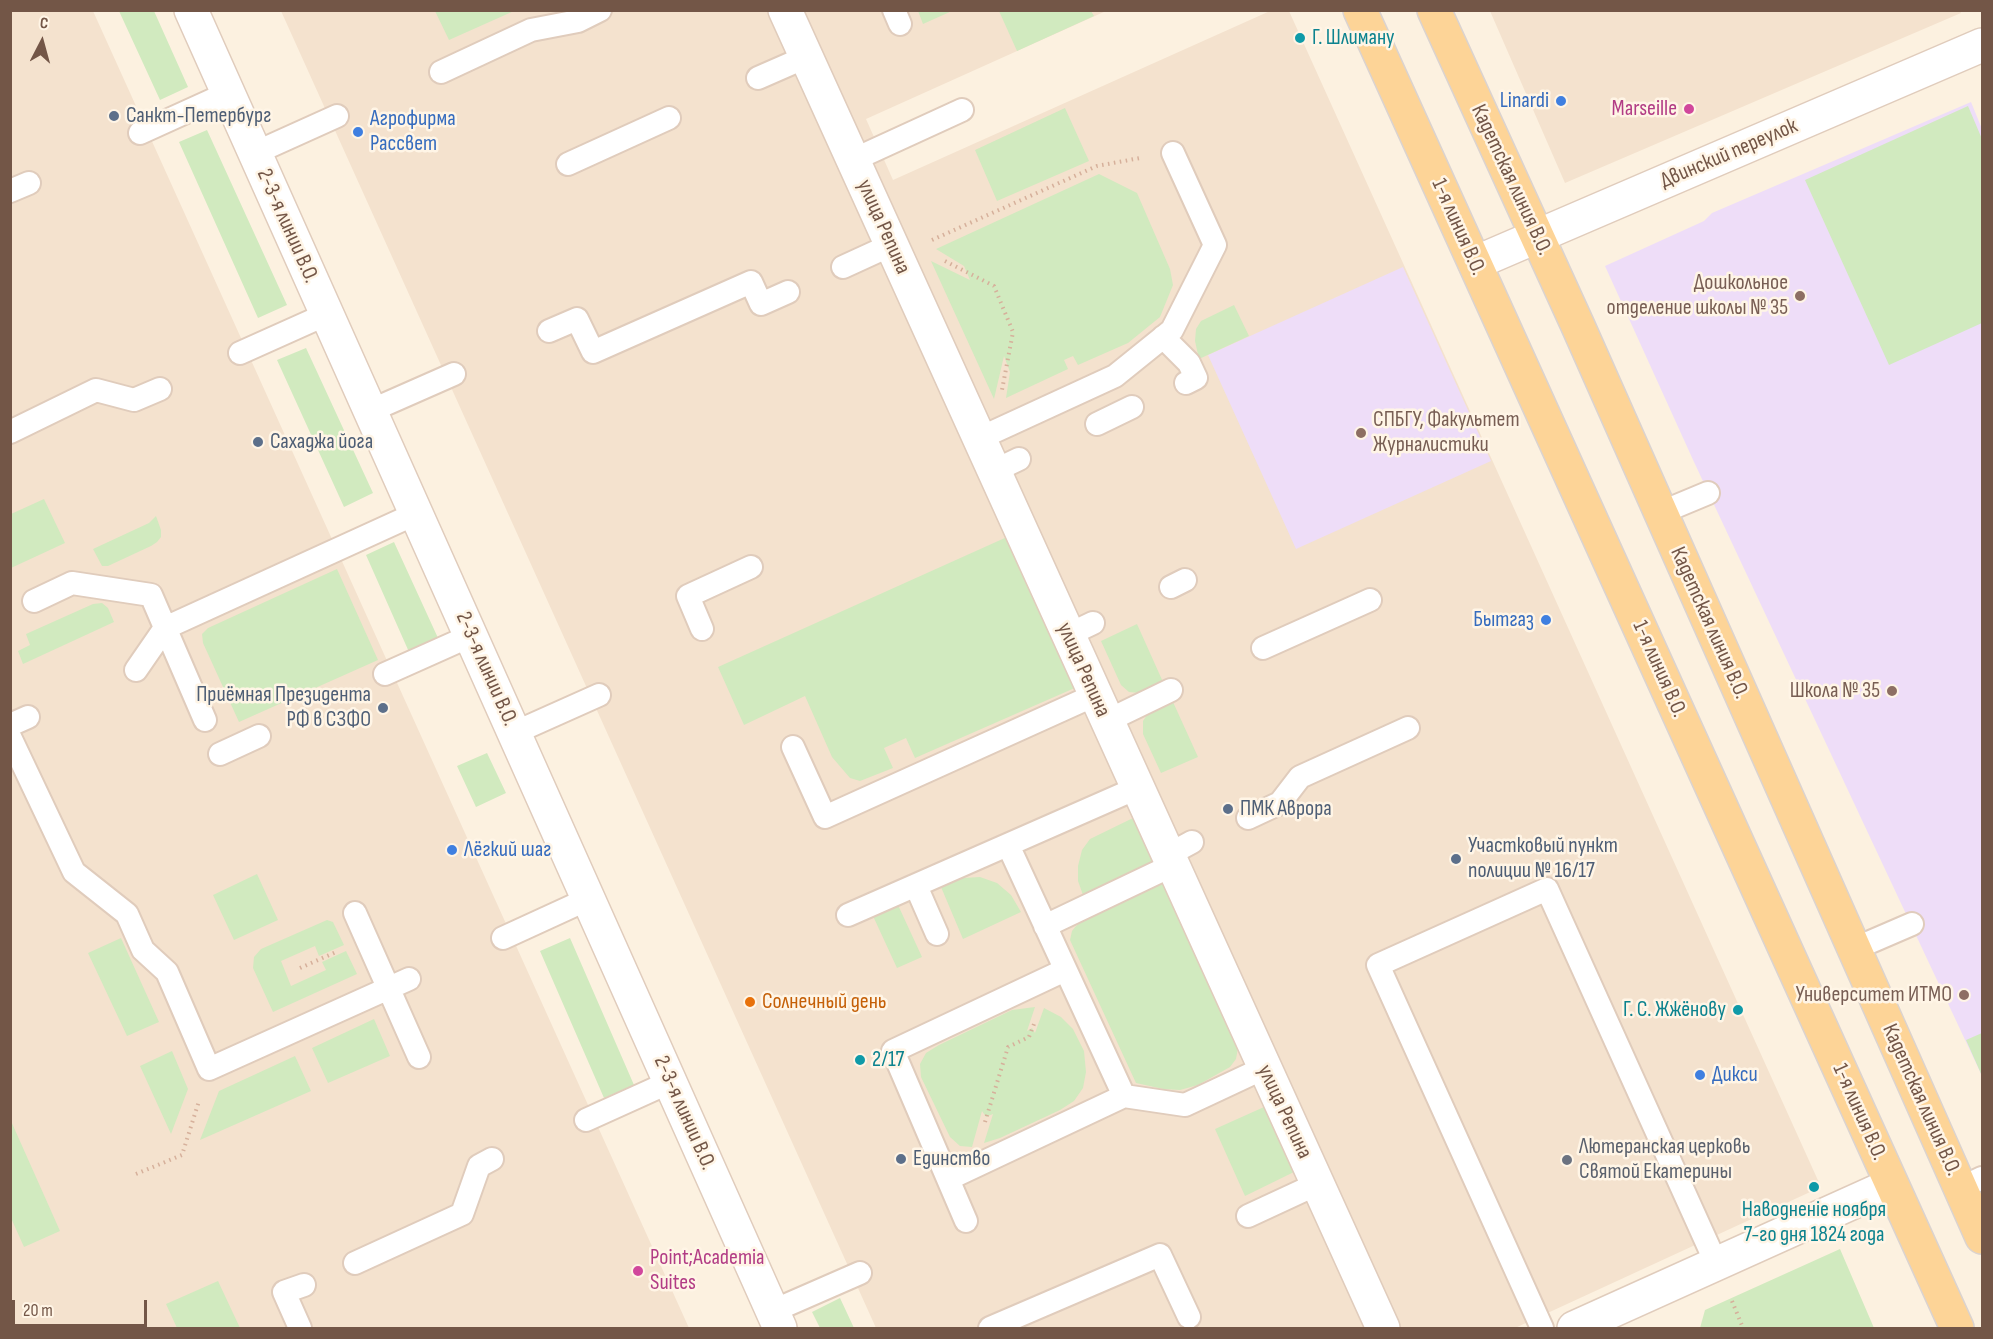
<!DOCTYPE html>
<meta charset="utf-8">
<style>
body{margin:0}
#map{position:relative;width:1993px;height:1339px;overflow:hidden;background:#fcf1e0;font-family:"Sofia Sans Condensed",sans-serif}
canvas{display:block}
.frame{position:absolute;inset:0;border:12px solid #735647;pointer-events:none}
.north{position:absolute;left:12px;top:12px;width:60px;height:60px;-webkit-text-stroke:4px #fff5e6;paint-order:stroke;rotate:6deg;font-size:16px;font-weight:700;line-height:24px;text-align:center;color:#735647}
.north::after{content:'';display:block;margin:auto;width:21px;height:27px;background:#735647;clip-path:polygon(50% 0,100% 100%,50% 72%,0 100%)}
.scale{position:absolute;left:12px;top:1300px;width:135px;height:27px;box-sizing:border-box;border:3px solid #735647;border-top:0;padding-left:8px;font-size:18px;line-height:21px;white-space:nowrap;color:#735647;-webkit-text-stroke:4px #fff5e6;paint-order:stroke}
</style>
<div id="map">
<canvas width="1993" height="1339"></canvas>
<div class="frame"></div>
<div class="north">С</div>
<div class="scale">20 m</div>
</div>
<script>
const g = document.querySelector('canvas').getContext('2d');
g.lineJoin = 'round';
function paint(path, color) { g.fillStyle = color; g.fill(path, 'evenodd'); }
const shape = rows => new Path2D(rows.map(r => 'M' + r).join(''));
function stroke(path, color, width, dash) { g.strokeStyle = color; g.lineWidth = width; g.lineCap = dash ? 'butt' : 'round'; g.setLineDash(dash || []); g.stroke(path); }
function drawText(font, color, halo, rows, align = 'center') {
  g.font = font + ' "Sofia Sans Condensed",sans-serif'; g.lineWidth = 5; g.setLineDash([]); g.textBaseline = 'middle'; g.strokeStyle = halo; g.fillStyle = color; for (const [text, x, y, turn = 0] of rows) {
    g.save(); g.translate(x, y); g.rotate((+turn || 0) * Math.PI / 180); g.textAlign = isNaN(turn) ? turn : align; if (halo) g.strokeText(text, 0, 0); g.fillText(text, 0, 0); g.restore();
  }
}
paint(shape([
 [10,11,93,11,689,1328,11,1328],
 [281,11,1106,11,866,119,893,180,1270,11,1289,11,1821,1187,1515,1328,876,1328],
 [1960,11,1961,13,1565,183,1490,11]
]), '#f4e2ce');
paint(shape([
 [1971,102,1982,129,1982,1076,1694,462,1605,266,1704,221,1712,213],
 [1403,267,1491,461,1296,549,1208,355]
]), '#eeddf8');
paint(shape([
 [119,11,154,11,188,87,160,100],
 [435,11,514,11,449,40],
 [918,11,918,10,952,11,923,24],
 [999,11,1091,11,1094,16,1017,51],
 [1968,106,1982,139,1982,323,1889,365,1805,180],
 [1065,108,1089,161,997,201,975,150],
 [207,130,287,305,258,318,179,142],
 [1099,174,1137,193,1170,269,1173,285,1160,317,1128,343,1078,365,1073,356,1064,360,1068,369,1006,398,1010,372,1004,356,994,399,931,261,970,280,964,266,936,249],
 [1234,305,1249,336,1199,359,1195,341,1196,329,1201,321],
 [306,348,373,493,344,507,277,360],
 [44,499,65,543,11,568,11,514],
 [156,516,161,530,161,537,157,542,151,546,108,566,102,566,93,549,149,523],
 [1007,537,1077,687,915,758,906,738,884,748,893,768,860,781,850,778,832,757,805,696,744,725,718,667],
 [394,542,438,638,409,652,366,555],
 [337,569,378,660,239,722,203,643,202,634,208,628],
 [102,603,108,608,114,622,23,664,18,651,30,645,26,634,93,604],
 [1137,624,1163,682,1139,693,1129,692,1121,685,1101,641],
 [1173,702,1198,757,1161,773,1143,734,1143,721,1149,712],
 [487,753,506,793,476,807,457,766],
 [1133,818,1153,861,1083,895,1078,881,1078,866,1082,850,1090,839],
 [257,874,278,920,234,940,213,895],
 [980,877,997,883,1011,895,1021,912,963,939,941,887,963,878],
 [1162,882,1238,1048,1236,1059,1230,1067,1198,1085,1180,1090,1163,1089,1136,1083,1070,940,1072,931,1076,926,1088,917],
 [898,905,922,957,897,968,873,916],
 [327,920,333,922,344,945,319,956,315,946,281,961,291,986,326,970,322,962,346,951,357,974,273,1012,253,968,254,957,261,949],
 [121,938,159,1022,127,1036,88,953],
 [570,938,634,1085,604,1098,540,951],
 [1035,1007,1027,1031,1032,1028,1035,1033,1044,1008,1061,1017,1073,1029,1084,1051,1086,1072,1083,1088,1074,1101,1060,1110,1000,1138,984,1143,993,1114,986,1117,982,1111,972,1147,960,1146,950,1137,921,1077,920,1064,926,1053,939,1045,1012,1010],
 [374,1019,390,1056,328,1083,312,1048],
 [1982,1033,1982,1076,1966,1040],
 [172,1051,188,1089,171,1134,140,1066],
 [295,1056,311,1091,200,1140,219,1091],
 [1264,1107,1294,1172,1245,1196,1215,1129],
 [11,1121,60,1231,24,1247,11,1218],
 [1840,1249,1874,1328,1700,1328,1705,1310],
 [218,1281,240,1328,177,1328,166,1304],
 [840,1298,854,1328,820,1328,812,1312]
]), '#d1eabf');
const service = shape([
 [894,10,900,24],
 [441,72,531,30,578,21,600,10],
 [758,78,806,57],
 [140,133,228,93],
 [255,153,337,116],
 [853,160,962,110],
 [568,164,669,118],
 [10,191,29,183],
 [843,267,891,245],
 [549,331,577,319,593,352,751,282,761,304,788,292],
 [1163,337,1189,363,1196,378,1186,383],
 [240,353,327,314],
 [370,411,454,374],
 [1097,424,1132,407],
 [10,432,96,390,134,400,160,389],
 [978,439,1115,376,1172,330,1215,245,1173,153],
 [994,471,1019,459],
 [1660,513,1708,493],
 [1171,587,1185,580],
 [34,601,72,583,151,595,205,720],
 [702,629,688,596,751,567],
 [1068,635,1093,623],
 [1263,648,1370,600],
 [136,670,165,628,415,514],
 [385,674,470,636],
 [1107,721,1171,690],
 [10,725,28,717],
 [514,733,599,695],
 [10,737,74,872,127,914,143,950,167,972,209,1069,409,979],
 [793,747,825,817,1095,695],
 [220,754,259,736],
 [1248,818,1280,803,1300,777,1408,728],
 [1008,845,1124,1096,1185,1105,1264,1068],
 [1168,855,1192,842],
 [916,886,937,934],
 [355,913,419,1057],
 [848,915,1137,788],
 [1045,926,1173,865],
 [503,938,588,899],
 [1854,949,1912,924],
 [586,1120,670,1082],
 [948,1179,1124,1096],
 [1961,1188,1982,1178],
 [1248,1216,1317,1184],
 [966,1221,893,1051,1065,970],
 [355,1263,462,1214,479,1166,492,1159],
 [773,1311,860,1273],
 [300,1328,284,1292,304,1285],
 [990,1328,1160,1255,1189,1317],
 [1542,1328,1378,965,1547,889,1716,1263]
]);
const minor = shape([
 [191,10,780,1328],
 [785,10,1383,1328],
 [1475,263,1982,45],
 [1574,1328,1891,1185]
]);
const primary = shape([
 [1360,10,1957,1328],
 [1434,10,1578,326,1982,1237]
]);
stroke(service, '#e0ccbc', 26);
stroke(minor, '#e0ccbc', 36);
stroke(primary, '#dbd3cf', 36);
stroke(shape([
 [932,240,1097,166,1140,158],
 [945,261,994,286,1013,332,1002,390],
 [300,968,336,952],
 [985,1122,1008,1047,1029,1037,1034,1024],
 [136,1174,182,1155,199,1101],
 [1732,1301,1743,1328]
]), '#d6b09b', 4, [1.5, 4.5]);
stroke(service, '#fff', 22);
stroke(minor, '#fff', 33);
stroke(primary, '#fdd497', 33);
for (const [x, y, r, color] of [
 [1300,38,6,"#0f9aa8"],
 [1561,101,6,"#3f7fe0"],
 [1689,109,6,"#d1479c"],
 [114,116,6,"#5c6f8a"],
 [358,132,6,"#3f7fe0"],
 [1800,296,6,"#8d6e63"],
 [1361,433,6,"#8d6e63"],
 [258,442,6,"#5c6f8a"],
 [1546,620,6,"#3f7fe0"],
 [1892,691,6,"#8d6e63"],
 [383,708,6,"#5c6f8a"],
 [1228,809,6,"#5c6f8a"],
 [452,850,6,"#3f7fe0"],
 [1456,859,6,"#5c6f8a"],
 [1964,995,6,"#8d6e63"],
 [750,1002,6,"#e8710a"],
 [1738,1010,6,"#0f9aa8"],
 [860,1060,6,"#0f9aa8"],
 [1700,1075,6,"#3f7fe0"],
 [901,1159,6,"#5c6f8a"],
 [1567,1160,6,"#6b7280"],
 [1814,1187,6,"#0f9aa8"],
 [638,1271,6,"#d1479c"]
]) { const dot = new Path2D(); dot.arc(x, y, r, 0, 2 * Math.PI); g.fillStyle = color; g.fill(dot); stroke(dot, '#fff5e6', 2); }
drawText('22px', '#0d838f', '#fff5e6', [
 ["Г. Шлиману",1312,38],
 ["Г. С. Жжёнову",1726,1010,"right"],
 ["2/17",872,1060],
 ["Наводненiе ноября",1814,1210,"center"],
 ["7-го дня 1824 года",1814,1235,"center"]
], 'left');
drawText('22px', '#366cbe', '#fff5e6', [
 ["Linardi",1549,101,"right"],
 ["Агрофирма",370,119],
 ["Рассвет",370,144],
 ["Бытгаз",1534,620,"right"],
 ["Лёгкий шаг",464,850],
 ["Дикси",1712,1075]
], 'left');
drawText('22px', '#b23c85', '#fff5e6', [
 ["Marseille",1677,109],
 ["Point;Academia",650,1258,"left"],
 ["Suites",650,1283,"left"]
], 'right');
drawText('22px', '#4e5e75', '#fff5e6', [
 ["Санкт-Петербург",126,116],
 ["Сахаджа йога",270,442],
 ["Приёмная Президента",371,695,"right"],
 ["РФ в СЗФО",371,720,"right"],
 ["ПМК Аврора",1240,809],
 ["Участковый пункт",1468,846],
 ["полиции № 16/17",1468,871],
 ["Единство",913,1159]
], 'left');
drawText('22px', '#735647', '#fff5e6', [
 ["Двинский переулок",1729,154,-23],
 ["Кадетская линия В.О.",1511,180,65],
 ["2-3-я линии В.О.",287,226,66],
 ["улица Репина",883,227,66],
 ["1-я линия В.О.",1458,227,66],
 ["Кадетская линия В.О.",1709,623,66],
 ["2-3-я линии В.О.",486,669,66],
 ["1-я линия В.О.",1659,669,66],
 ["улица Репина",1083,670,66],
 ["Кадетская линия В.О.",1921,1100,66],
 ["улица Репина",1284,1112,65],
 ["1-я линия В.О.",1859,1112,66],
 ["2-3-я линии В.О.",684,1113,66]
]);
drawText('22px', '#785e54', '#fff5e6', [
 ["Дошкольное",1788,283],
 ["отделение школы № 35",1788,308],
 ["СПБГУ, Факультет",1373,420,"left"],
 ["Журналистики",1373,445,"left"],
 ["Школа № 35",1880,691],
 ["Университет ИТМО",1952,995]
], 'right');
drawText('22px', '#c56008', '#fff5e6', [
 ["Солнечный день",762,1002]
], 'left');
drawText('22px', '#5b616d', '#fff5e6', [
 ["Лютеранская церковь",1579,1147],
 ["Святой Екатерины",1579,1172]
], 'left');
</script>
